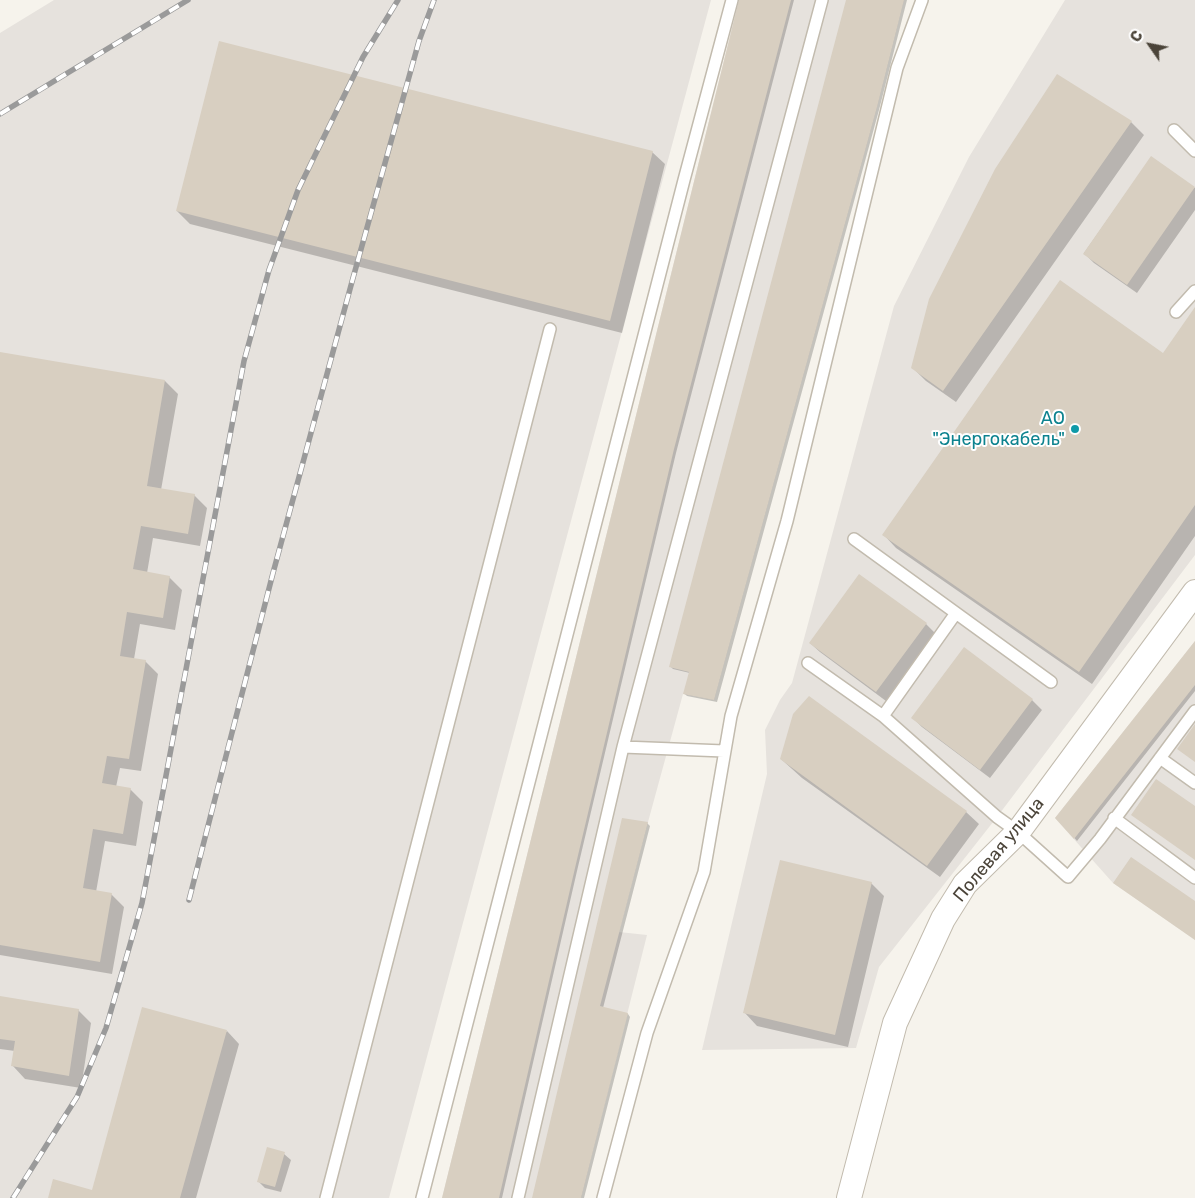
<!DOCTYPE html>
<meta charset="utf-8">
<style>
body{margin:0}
#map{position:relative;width:1195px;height:1198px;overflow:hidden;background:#f6f3ec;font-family:Rubik,sans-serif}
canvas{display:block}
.north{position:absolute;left:1125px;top:20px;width:50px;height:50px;-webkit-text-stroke:4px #fff;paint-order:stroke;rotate:303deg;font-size:14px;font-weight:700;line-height:20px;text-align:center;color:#4b4439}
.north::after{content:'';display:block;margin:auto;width:18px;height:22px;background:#4b4439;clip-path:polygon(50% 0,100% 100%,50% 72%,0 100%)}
</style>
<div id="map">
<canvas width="1195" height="1198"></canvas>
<div class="north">С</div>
</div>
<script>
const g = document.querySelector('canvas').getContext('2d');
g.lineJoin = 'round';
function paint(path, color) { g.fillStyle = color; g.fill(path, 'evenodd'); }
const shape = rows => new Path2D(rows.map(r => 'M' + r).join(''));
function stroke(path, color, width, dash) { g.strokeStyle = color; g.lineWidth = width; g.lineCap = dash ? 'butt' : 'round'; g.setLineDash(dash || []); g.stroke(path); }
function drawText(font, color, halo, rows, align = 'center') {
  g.font = font + ' Rubik,sans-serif'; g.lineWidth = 4; g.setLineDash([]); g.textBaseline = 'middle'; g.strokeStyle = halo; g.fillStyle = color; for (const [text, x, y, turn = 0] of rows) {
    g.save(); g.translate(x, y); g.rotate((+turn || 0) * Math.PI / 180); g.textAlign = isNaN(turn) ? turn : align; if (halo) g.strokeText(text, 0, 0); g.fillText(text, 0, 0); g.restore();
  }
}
paint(shape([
 [54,0,711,0,389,1198,0,1198,0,33],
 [739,0,904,0,877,107,714,700,683,694,648,822,619,932,647,935,581,1198,442,1198],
 [1065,0,1195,0,1195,555,997,817,879,967,856,1048,702,1050,767,774,765,730,780,700,792,683,894,306,969,157],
 [1195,641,1195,940,1113,883,1055,818]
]), '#e6e2dd');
paint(shape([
 [740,0,794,0,676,453,577,871,502,1198,443,1198],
 [847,0,907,0,879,110,717,702,687,696,684,693,690,673,673,669,671,667],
 [1057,76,1131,122,1144,135,956,402,926,381,913,368],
 [652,152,665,164,622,333,190,224,177,211],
 [1151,158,1195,188,1195,210,1137,293,1094,263,1084,253],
 [1195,309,1195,536,1092,684,896,548,884,535,1164,354],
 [0,353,165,381,178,394,161,490,194,495,207,508,200,546,153,538,147,573,169,577,182,590,175,630,140,624,134,659,145,661,158,674,141,771,120,768,116,787,130,789,143,802,136,846,105,841,96,892,111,894,124,907,112,974,0,955],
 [926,624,935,633,886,701,820,652,810,643],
 [1195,643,1195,691,1077,841,1057,818],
 [965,649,1032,700,1042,710,990,778,922,727,913,718],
 [781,759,966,812,979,824,940,877,802,778],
 [647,823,650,826,603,1008,628,1014,630,1017,584,1198,534,1198],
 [871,883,884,896,848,1047,757,1026,745,1013],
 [0,998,78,1010,91,1023,81,1088,25,1079,13,1066,15,1051,0,1049],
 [227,1031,239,1044,196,1198,49,1198,93,1191],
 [284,1154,291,1160,281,1192,265,1188,259,1182]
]), '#0003');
paint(shape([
 [739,0,791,0,674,449,575,868,499,1198,442,1198],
 [846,0,904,0,877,107,714,700,683,694,689,672,669,667],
 [219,41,653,151,610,321,176,211],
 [1057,74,1132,121,943,391,911,368,929,299,995,169],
 [1151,156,1195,187,1127,285,1083,254],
 [1060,280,1163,353,1195,307,1195,505,1079,672,882,535],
 [0,352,165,380,147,486,195,494,188,534,141,526,133,569,170,576,163,618,127,612,120,656,146,660,129,759,107,756,102,783,131,788,123,834,93,829,83,888,112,893,100,962,0,945],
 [859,574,927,623,876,692,809,643],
 [1195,641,1195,685,1074,839,1055,818],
 [964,647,1033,699,980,770,911,718],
 [809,696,967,811,927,866,780,759,793,714],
 [1195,724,1195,762,1177,749],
 [1156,779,1195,806,1195,860,1131,815],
 [622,818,648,822,600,1006,628,1013,581,1198,532,1198],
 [1131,857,1195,901,1195,940,1113,883],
 [780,860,872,882,835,1035,743,1013],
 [0,996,79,1009,69,1076,11,1066,15,1041,0,1039],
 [142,1007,227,1030,180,1198,48,1198,53,1179,92,1190],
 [267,1147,285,1152,275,1187,257,1182]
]), '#d8cfc1');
const service = shape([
 [1174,130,1195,151],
 [1176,312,1195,291],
 [854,539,1051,682],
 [808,663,883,716,997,817,1018,832,1068,877,1100,839,1195,711],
 [883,716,956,613],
 [623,747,724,751],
 [1160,758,1195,783],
 [1114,818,1195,878],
 [326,1198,550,329],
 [422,1198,684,180,732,0],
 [518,1198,623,747,822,0],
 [603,1198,647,1033,704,872,731,716,787,521,897,68,922,0]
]);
const minor = shape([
 [849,1198,895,1023,943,919,965,884,1018,832,1195,592]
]);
stroke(service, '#c2bbae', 14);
stroke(minor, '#c2bbae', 26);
stroke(service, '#fff', 11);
stroke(minor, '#fff', 24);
const rail = shape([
 [0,114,188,0],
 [189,900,273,573,353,278,419,41,434,0],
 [13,1198,77,1097,106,1028,142,903,244,361,269,270,298,190,363,57,398,0]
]);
stroke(rail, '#9a9a9a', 5.5);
stroke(rail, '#fff', 4, [11]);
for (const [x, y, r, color] of [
 [1075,429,5,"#0f9aa8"]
]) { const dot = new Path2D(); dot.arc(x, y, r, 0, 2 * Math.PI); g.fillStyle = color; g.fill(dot); stroke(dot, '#fff', 2); }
drawText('18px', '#0d838f', '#fff', [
 ["АО",1065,419],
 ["\"Энергокабель\"",1065,440]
], 'right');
drawText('18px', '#4b4439', '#fff', [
 ["Полевая улица",999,850,-50]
]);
</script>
